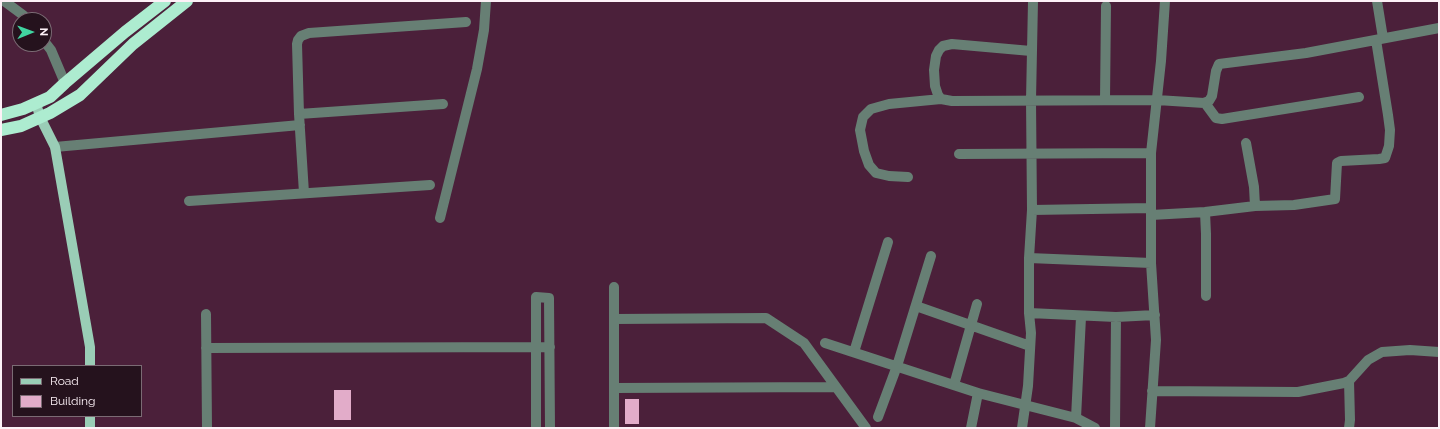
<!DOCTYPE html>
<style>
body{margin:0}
#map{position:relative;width:1440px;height:429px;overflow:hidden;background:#4b203a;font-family:Raleway,sans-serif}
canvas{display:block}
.frame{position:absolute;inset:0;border:2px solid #fdf1f7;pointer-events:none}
.legend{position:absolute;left:12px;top:365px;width:130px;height:52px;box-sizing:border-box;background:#25121d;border:1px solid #7b6b74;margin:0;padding:5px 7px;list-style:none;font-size:12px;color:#fdf1f7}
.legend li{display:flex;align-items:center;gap:8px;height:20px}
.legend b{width:20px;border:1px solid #7b6b74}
.north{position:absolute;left:12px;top:12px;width:40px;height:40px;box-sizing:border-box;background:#25121d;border:1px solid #7b6b74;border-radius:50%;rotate:89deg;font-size:11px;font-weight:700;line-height:16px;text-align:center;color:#fdf1f7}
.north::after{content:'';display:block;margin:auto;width:14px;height:18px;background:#41d4a1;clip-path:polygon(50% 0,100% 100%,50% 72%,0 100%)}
</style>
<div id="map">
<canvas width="1440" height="429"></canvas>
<div class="frame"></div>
<ul class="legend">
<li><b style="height:5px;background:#9acdb6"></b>Road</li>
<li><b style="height:11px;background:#e2acc9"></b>Building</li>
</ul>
<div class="north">N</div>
</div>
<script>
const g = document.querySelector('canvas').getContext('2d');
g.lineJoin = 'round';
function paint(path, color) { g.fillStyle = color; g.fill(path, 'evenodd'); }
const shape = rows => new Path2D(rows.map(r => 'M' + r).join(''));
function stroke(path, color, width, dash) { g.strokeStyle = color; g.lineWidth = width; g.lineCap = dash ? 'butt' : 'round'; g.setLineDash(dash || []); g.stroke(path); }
paint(shape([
 [334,390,351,390,351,420,334,420],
 [625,399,639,399,639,424,625,424]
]), '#e2acc9');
stroke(shape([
 [4,1,23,15,28,20],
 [1377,1,1383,38],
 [44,41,51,50,65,83],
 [1031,51,952,44,943,46,939,50,936,56,934,70,935,86,938,95,941,99,952,101,1157,100,1204,103,1209,101,1212,96,1216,71,1219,64,1306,53,1439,28],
 [1105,100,1106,6],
 [1205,103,1216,118,1222,119,1359,97],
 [299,114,443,104],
 [1246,143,1254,187,1255,206],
 [55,147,300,125],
 [959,154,1151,153],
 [908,177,889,176,876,173,869,165,864,151,860,130,863,117,871,109,889,104,941,99],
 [304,193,299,114,297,44,298,40,301,36,309,33,466,22],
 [189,201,430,185],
 [1032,210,1151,208],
 [1205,212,1206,234,1206,296],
 [1151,215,1205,212,1255,206,1294,205,1335,199,1337,163,1341,161,1379,159,1385,158,1389,146,1390,130,1388,115,1376,40],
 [440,218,477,69,484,30,486,1],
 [1029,258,1151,263],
 [916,306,1030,346],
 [1029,313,1116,317,1155,315],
 [206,314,207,428],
 [614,319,766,318,804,343,866,428],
 [825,343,978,393,1076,418,1095,428],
 [206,348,550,347],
 [854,352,888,242],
 [954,385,977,304],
 [614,388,836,387],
 [1152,391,1298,392,1344,383,1349,381,1368,360,1382,352,1410,350,1439,352],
 [878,417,897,366,931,256],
 [1076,418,1081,317],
 [536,428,536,297,549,298,550,428],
 [614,428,614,287],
 [971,428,978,393],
 [1022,428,1028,386,1031,333,1029,313,1029,258,1032,210,1031,100,1033,1],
 [1115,428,1116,317],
 [1150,428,1156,340,1151,263,1151,153,1161,61,1165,1],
 [1349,428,1350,420,1349,381]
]), '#677f74', 10);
stroke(shape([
 [36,103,40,117,55,147,90,347,90,366],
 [90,416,90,428]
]), '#9acdb6', 10);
stroke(shape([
 [1,115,23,109,50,97,65,83,125,32,165,1],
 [1,130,21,126,50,113,80,95,133,44,187,1]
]), '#adecd0', 12);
</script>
